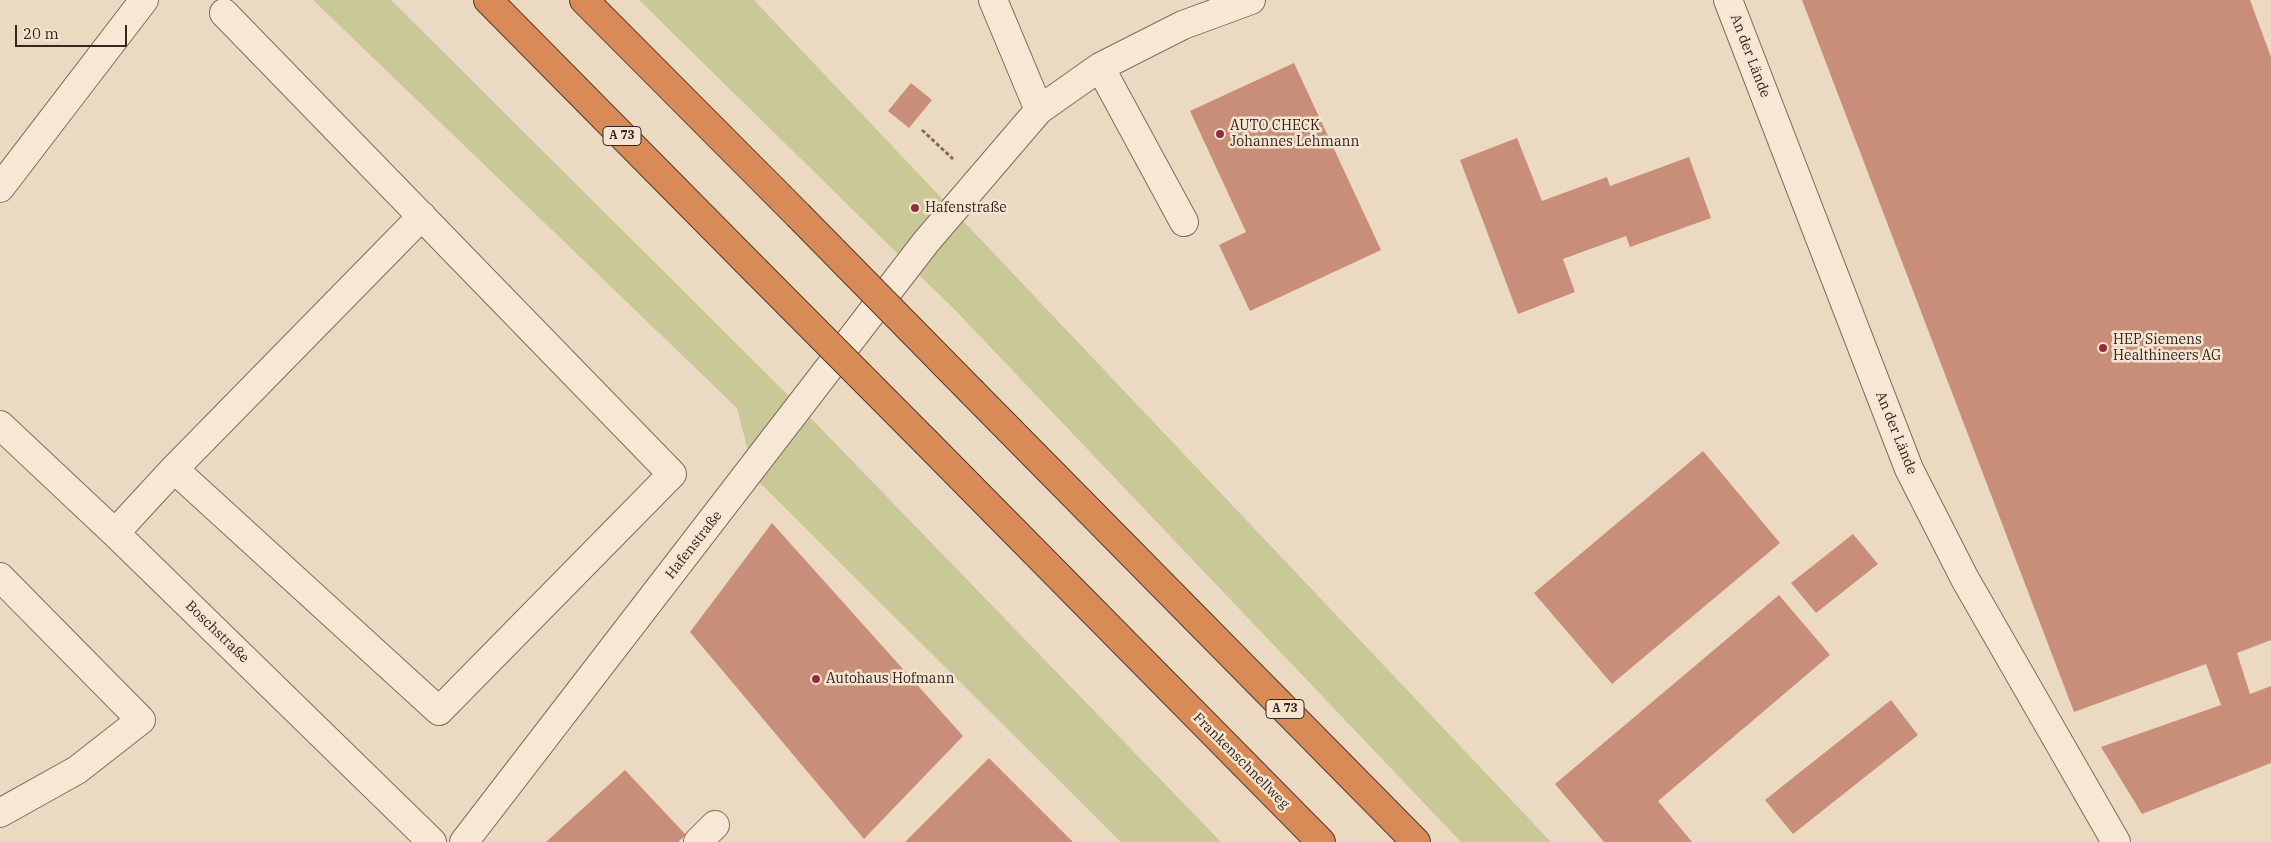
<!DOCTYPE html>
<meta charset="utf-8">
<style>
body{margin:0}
#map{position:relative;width:2271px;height:842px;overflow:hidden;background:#ecd9c2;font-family:"IBM Plex Serif",serif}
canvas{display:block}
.scale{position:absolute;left:15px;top:25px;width:112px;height:22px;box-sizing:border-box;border:2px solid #35261e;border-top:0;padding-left:6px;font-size:15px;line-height:18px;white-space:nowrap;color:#35261e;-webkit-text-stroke:4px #f4e5d2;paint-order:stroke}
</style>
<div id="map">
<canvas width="2271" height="842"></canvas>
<div class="scale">20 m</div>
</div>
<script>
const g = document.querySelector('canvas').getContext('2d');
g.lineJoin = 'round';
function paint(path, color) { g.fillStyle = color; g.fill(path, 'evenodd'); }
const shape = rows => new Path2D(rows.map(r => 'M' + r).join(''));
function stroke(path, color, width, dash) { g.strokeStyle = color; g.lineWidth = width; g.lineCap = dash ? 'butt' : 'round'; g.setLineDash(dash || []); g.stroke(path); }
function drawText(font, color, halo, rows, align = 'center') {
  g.font = font + ' "IBM Plex Serif",serif'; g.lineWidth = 5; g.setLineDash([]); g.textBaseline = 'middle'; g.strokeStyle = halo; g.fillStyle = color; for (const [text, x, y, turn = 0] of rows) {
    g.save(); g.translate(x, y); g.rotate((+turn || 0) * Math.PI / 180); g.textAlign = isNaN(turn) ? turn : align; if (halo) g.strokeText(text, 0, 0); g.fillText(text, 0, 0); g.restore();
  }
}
paint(shape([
 [313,0,391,0,800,407,1221,842,1121,842,755,478,737,408],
 [639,0,754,0,1551,842,1461,842,957,312]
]), '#c9c897');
paint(shape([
 [1802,0,2250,0,2271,57,2271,640,2237,653,2250,694,2271,686,2271,763,2142,814,2101,747,2221,705,2206,664,2074,712],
 [1294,63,1381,250,1250,311,1219,245,1246,232,1190,111],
 [911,83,932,100,909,128,888,111],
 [1517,138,1542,201,1607,177,1610,186,1689,157,1711,218,1630,247,1626,236,1563,259,1575,292,1518,314,1460,160],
 [1703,451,1780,543,1612,684,1534,593],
 [772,523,963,736,864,839,690,632],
 [1853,534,1878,564,1816,613,1791,583],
 [1779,595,1830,655,1658,801,1692,842,1604,842,1555,784],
 [1891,700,1918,735,1793,834,1765,800],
 [989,758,1073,842,905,842],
 [625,770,686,835,678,842,546,842]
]), '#c98e7a');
const minor = shape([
 [993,0,1039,110],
 [1728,0,1909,469,1965,579,2116,842],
 [1100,67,1184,222],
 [0,188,144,0],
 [0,425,115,533,432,842],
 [174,469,439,711,672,474,224,13],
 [115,533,174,469,422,216],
 [0,577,141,720,77,770,0,813],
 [464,842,926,242,1039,110,1100,67,1183,25,1251,0],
 [698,842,715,825]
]);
const highway = shape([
 [488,0,756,271],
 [584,0,798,215],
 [973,393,1416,842],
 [927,443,1321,842]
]);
stroke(minor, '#856a5a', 30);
stroke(highway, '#533a2e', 30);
stroke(shape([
 [922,130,953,159]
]), '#856a5a', 3, [4, 2.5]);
stroke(minor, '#f7e8d5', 28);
stroke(highway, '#d88b56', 28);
const highwayBridge = shape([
 [798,215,973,393],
 [756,271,927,443]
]);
stroke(highwayBridge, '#533a2e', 30, []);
stroke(highwayBridge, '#d88b56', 28);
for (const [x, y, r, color] of [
 [1220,134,5,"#912d3d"],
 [915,208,5,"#912d3d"],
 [2103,348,5,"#912d3d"],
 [816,679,5,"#912d3d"]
]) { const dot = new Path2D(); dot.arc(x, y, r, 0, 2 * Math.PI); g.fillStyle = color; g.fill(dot); stroke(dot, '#f4e5d2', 2); }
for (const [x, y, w] of [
 [622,136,38],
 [1285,709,38]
]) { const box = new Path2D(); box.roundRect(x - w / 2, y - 9.5, w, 19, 4); g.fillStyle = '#f4e5d2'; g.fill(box); stroke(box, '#35261e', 1); }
drawText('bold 12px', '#35261e', null, [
 ["A 73",622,136],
 ["A 73",1285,709]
]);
drawText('14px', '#35261e', '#f4e5d2', [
 ["An der Lände",1750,56,69],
 ["An der Lände",1896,433,68],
 ["Hafenstraße",694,545,-52],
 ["Boschstraße",217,632,44],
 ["Frankenschnellweg",1241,761,45]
]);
drawText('14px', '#35261e', '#f4e5d2', [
 ["AUTO CHECK",1230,126],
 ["Johannes Lehmann",1230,142],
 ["Hafenstraße",925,208],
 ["HEP Siemens",2113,340],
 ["Healthineers AG",2113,356],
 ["Autohaus Hofmann",826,679]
], 'left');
</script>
